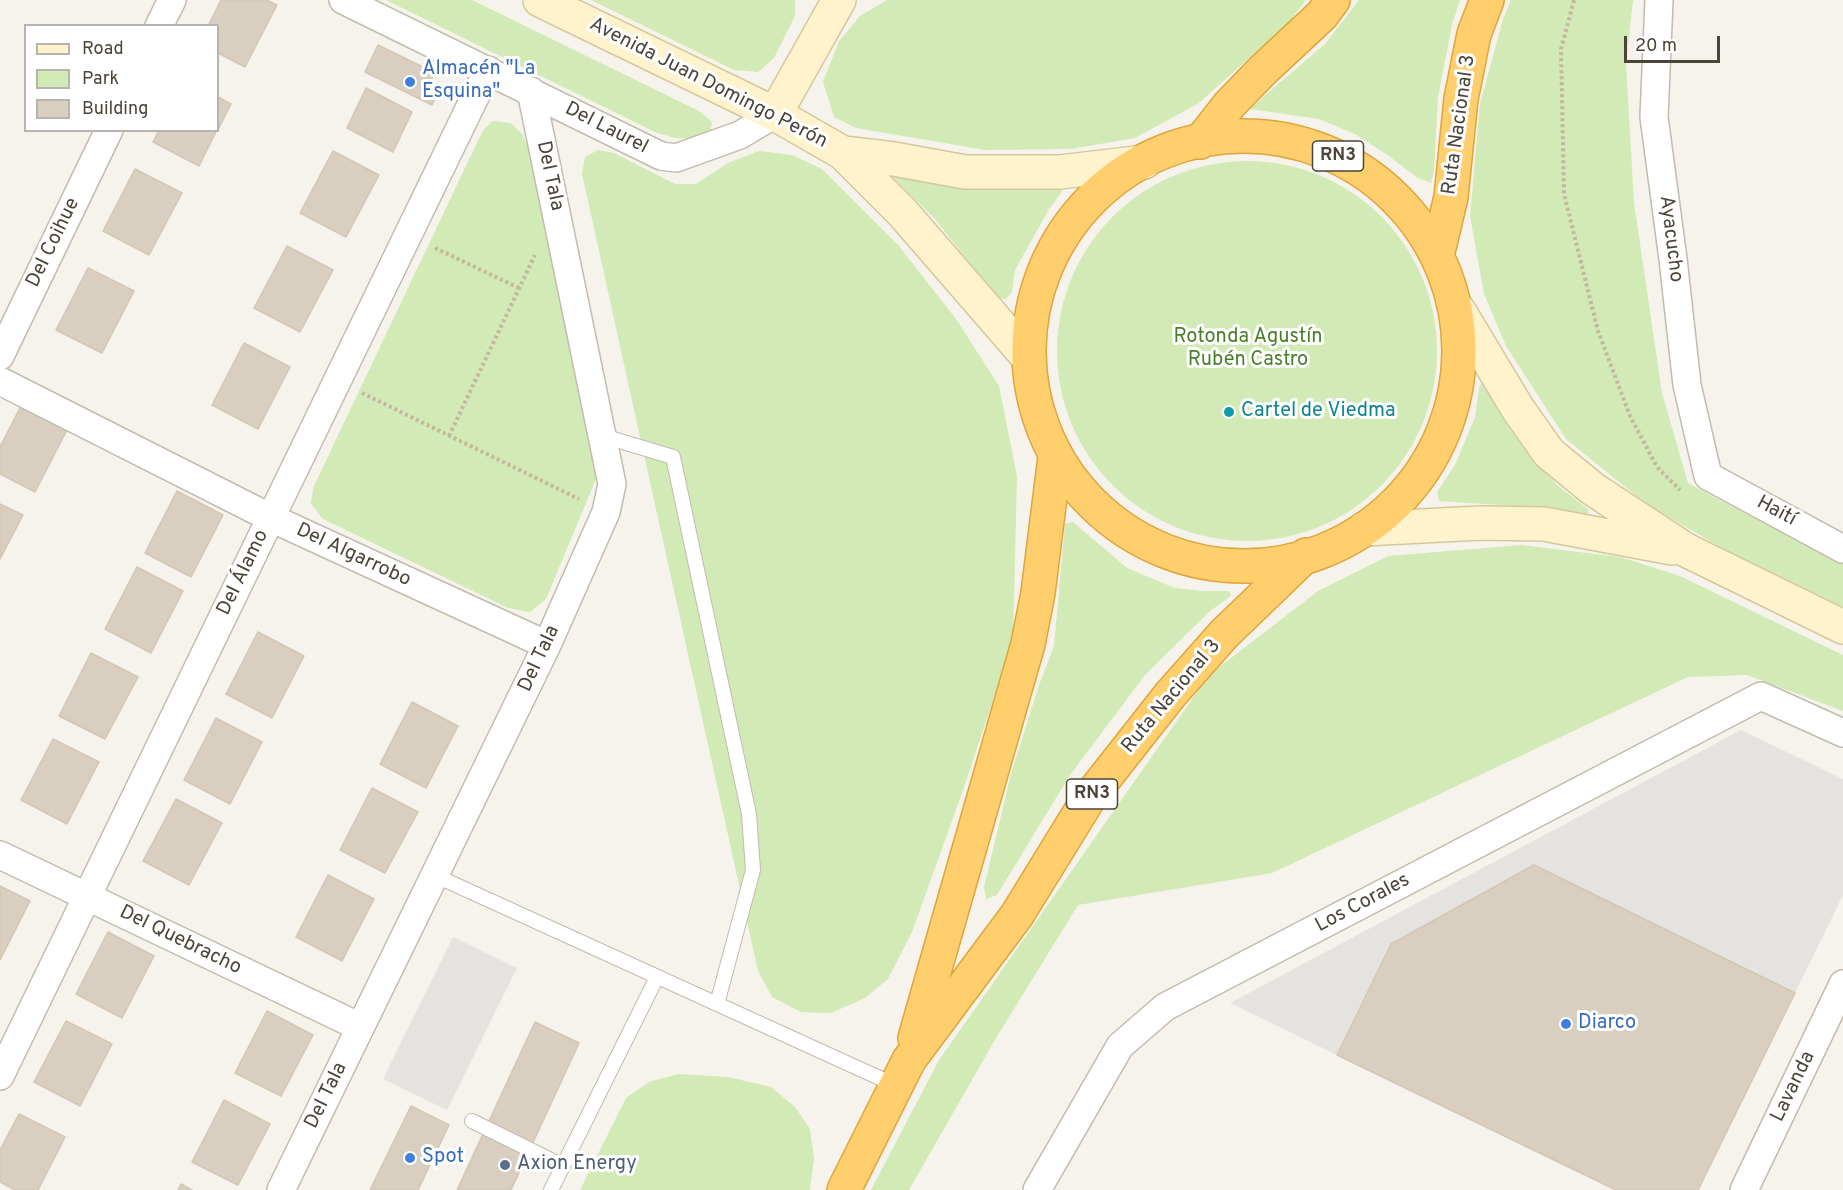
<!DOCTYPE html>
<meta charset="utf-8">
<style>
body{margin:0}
#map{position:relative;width:1843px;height:1190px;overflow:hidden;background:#f6f3ec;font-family:Overpass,sans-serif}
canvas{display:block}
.legend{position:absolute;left:24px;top:24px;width:195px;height:108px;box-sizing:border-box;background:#fff;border:2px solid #b7b4b0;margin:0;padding:8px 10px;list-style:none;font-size:18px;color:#4b4439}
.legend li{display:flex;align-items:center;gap:12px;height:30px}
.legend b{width:30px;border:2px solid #b7b4b0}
.scale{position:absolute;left:1624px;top:36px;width:96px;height:27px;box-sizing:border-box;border:3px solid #4b4439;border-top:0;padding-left:8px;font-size:18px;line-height:21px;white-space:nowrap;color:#4b4439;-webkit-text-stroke:4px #fff;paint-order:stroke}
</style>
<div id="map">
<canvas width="1843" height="1190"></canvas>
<ul class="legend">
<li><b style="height:8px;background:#fff3cd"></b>Road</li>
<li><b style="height:16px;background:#d2eab5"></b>Park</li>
<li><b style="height:16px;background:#d8cfc1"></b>Building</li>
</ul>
<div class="scale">20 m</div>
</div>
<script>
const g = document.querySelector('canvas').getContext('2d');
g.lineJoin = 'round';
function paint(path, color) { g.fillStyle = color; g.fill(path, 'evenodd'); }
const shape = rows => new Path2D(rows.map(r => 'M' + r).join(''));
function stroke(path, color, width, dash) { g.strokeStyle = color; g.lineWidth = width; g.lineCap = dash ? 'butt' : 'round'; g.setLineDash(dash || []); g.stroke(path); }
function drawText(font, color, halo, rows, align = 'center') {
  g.font = font + ' Overpass,sans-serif'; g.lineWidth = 6; g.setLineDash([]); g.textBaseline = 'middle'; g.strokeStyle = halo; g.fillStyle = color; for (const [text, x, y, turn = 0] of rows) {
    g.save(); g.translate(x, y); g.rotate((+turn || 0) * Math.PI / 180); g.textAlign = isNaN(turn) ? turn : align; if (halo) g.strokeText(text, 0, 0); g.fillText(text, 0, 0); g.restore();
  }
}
paint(shape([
 [386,0,472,0,699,111,712,122,711,131,693,139,675,138,657,133],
 [591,0,795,0,795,16,774,58,758,72,734,70],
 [887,0,1306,0,1289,22,1199,103,1135,138,1071,149,985,150,856,128,834,117,823,82,839,41,860,16],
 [1359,0,1460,0,1452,25,1438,97,1434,170,1431,183,1416,177,1389,156,1355,134,1319,119,1250,109,1263,97,1325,44],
 [1511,0,1633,0,1626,63,1634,203,1662,393,1688,483,1750,516,1843,561,1843,607,1726,550,1656,510,1625,487,1566,439,1506,346,1484,294,1470,216,1480,104,1503,19],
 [493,121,511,123,522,134,530,152,596,479,546,599,530,612,508,608,323,519,311,504,313,488,483,130],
 [598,150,614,153,675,184,696,184,728,163,759,151,792,155,822,169,899,246,956,319,999,386,1017,476,1013,641,962,793,912,932,888,979,865,998,831,1013,801,1012,772,997,758,971,582,174,585,157],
 '1057 351a190 190 0 1 1 380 0a190 190 0 1 1-380 0Z',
 [891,175,969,189,1063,190,1048,211,1015,270,1012,292,1006,299,998,298,934,218],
 [1483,380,1509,427,1533,460,1557,485,1589,510,1587,515,1544,508,1439,501,1437,492,1456,463,1475,417,1479,388],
 [1073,522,1127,568,1175,588,1202,591,1229,591,1231,596,1210,611,1145,675,1070,775,997,895,986,899,984,887,1011,774,1039,685,1054,646,1065,524],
 [1521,545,1620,557,1680,576,1843,655,1843,711,1747,675,1688,677,1272,873,1078,905,996,1038,909,1190,871,1190,939,1060,1209,675,1318,591,1388,556],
 [678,1074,728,1077,771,1087,795,1107,810,1129,814,1159,810,1190,580,1190,626,1098,649,1082]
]), '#d2eab5');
paint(shape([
 [1741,730,1843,779,1843,895,1795,993,1534,866,1391,944,1337,1055,1230,1003],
 [453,937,517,968,447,1110,383,1079]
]), '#e5e3e0');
const building = shape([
 [221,0,267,0,277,5,245,67,218,53,218,26,208,26,221,0],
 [378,45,429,70,438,92,432,105,365,72,378,45],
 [366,88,412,112,393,152,347,128,366,88],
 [218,97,231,104,218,130,218,97],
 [159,130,217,130,199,166,153,142,159,130],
 [333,151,379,175,346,237,300,213,333,151],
 [135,169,182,193,149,255,103,231,135,169],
 [287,246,333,270,300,332,254,308,287,246],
 [88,268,134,291,102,353,56,330,88,268],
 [244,343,290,367,258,429,212,405,244,343],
 [21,406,67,430,35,492,0,474,0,447,21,406],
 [177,491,223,515,191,577,145,553,177,491],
 [0,504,23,515,0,559,0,504],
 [137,567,183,591,151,653,105,629,137,567],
 [258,632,304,656,272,718,226,694,258,632],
 [91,653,138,677,105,739,59,716,91,653],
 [412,702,458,726,426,788,380,764,412,702],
 [216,718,262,742,230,804,184,780,216,718],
 [53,739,99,762,67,824,21,800,53,739],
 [372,788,418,812,385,873,340,850,372,788],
 [176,799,222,823,189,885,143,861,176,799],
 [1534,865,1795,993,1698,1190,1616,1190,1337,1055,1391,944,1534,865],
 [328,875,374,899,342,961,296,937,328,875],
 [0,886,30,901,0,960,0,886],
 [108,932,154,956,122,1018,76,994,108,932],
 [267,1011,313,1035,281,1096,235,1073,267,1011],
 [66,1021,112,1044,80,1106,34,1082,66,1021],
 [535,1022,579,1043,511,1190,457,1190,535,1022],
 [224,1100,270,1124,238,1185,192,1162,224,1100],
 [411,1106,449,1125,418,1190,370,1190,411,1106],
 [19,1114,65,1137,38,1190,15,1190,0,1182,0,1150,19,1114],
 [181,1184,192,1190,178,1190,181,1184]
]);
paint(building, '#d8cfc1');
stroke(building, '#d3c7b4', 1.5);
const lane = shape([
 [603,436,673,457,749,814,753,870,717,1004],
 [434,875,895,1085],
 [472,1121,563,1166],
 [551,1190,657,977]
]);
const street = shape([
 [343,0,661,156,676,158,740,135,775,114],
 [1659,0,1654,117,1673,259,1687,385,1708,476,1843,549],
 [159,26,172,0],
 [0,356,109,130],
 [0,381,271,518,547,645],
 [0,855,360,1027],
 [0,1076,488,70],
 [281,1190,547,645,606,512,612,484,531,91],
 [1037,1190,1120,1046,1165,1007,1761,696,1843,733],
 [1744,1190,1843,984]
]);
const secondary = shape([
 [540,0,775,114,843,153,902,212,1026,355],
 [775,114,839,0],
 [843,153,894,159,965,172,1060,172,1144,162],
 [1459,311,1518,409,1549,453,1593,489,1686,550,1843,627],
 [1364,529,1480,523,1544,524,1672,548]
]);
const highway = shape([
 '1029 351a215 215 0 1 1 430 0a215 215 0 1 1-430 0Z',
 [1200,142,1230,104,1263,70,1322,15,1333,0],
 [1438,252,1451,197,1461,99,1474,34,1487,0],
 [915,1038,1028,644,1038,593,1055,457],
 [844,1190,909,1060,1017,915,1089,798,1170,695,1224,634,1306,555]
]);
stroke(lane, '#c2bbae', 16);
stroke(street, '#c2bbae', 30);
stroke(secondary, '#d6c79b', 36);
stroke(highway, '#e0a43c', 36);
stroke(shape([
 [1574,0,1561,49,1564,194,1598,331,1630,416,1657,467,1680,490],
 [435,248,519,288],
 [362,393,579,499],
 [449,436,535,255]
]), '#c4b79f', 4, [3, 3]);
stroke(lane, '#fff', 14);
stroke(street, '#fff', 27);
stroke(secondary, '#fff3cd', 33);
stroke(highway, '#ffcf6e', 33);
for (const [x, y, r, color] of [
 [410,82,6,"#3f7fe0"],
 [1229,412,6,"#0f9aa8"],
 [1566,1024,6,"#3f7fe0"],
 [410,1158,6,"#3f7fe0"],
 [505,1165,6,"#5c6f8a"]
]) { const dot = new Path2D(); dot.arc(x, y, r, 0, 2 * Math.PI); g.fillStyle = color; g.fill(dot); stroke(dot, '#fff', 2); }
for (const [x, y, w] of [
 [1338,156,51],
 [1092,794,51]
]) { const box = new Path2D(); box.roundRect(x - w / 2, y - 15, w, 30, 4.5); g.fillStyle = '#fff'; g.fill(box); stroke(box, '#4b4439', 1.5); }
drawText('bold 18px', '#4b4439', null, [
 ["RN3",1338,156],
 ["RN3",1092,794]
]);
drawText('20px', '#366cbe', '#fff', [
 ["Almacén \"La",422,70],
 ["Esquina\"",422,93],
 ["Diarco",1578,1024],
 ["Spot",422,1158]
], 'left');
drawText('20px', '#4b4439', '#fff', [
 ["Avenida Juan Domingo Perón",708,84,27],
 ["Ruta Nacional 3",1460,125,-82],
 ["Del Laurel",606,129,27],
 ["Del Tala",549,176,78],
 ["Ayacucho",1670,239,83],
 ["Del Coihue",54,243,-64],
 ["Haití",1776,512,28],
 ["Del Algarrobo",353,556,25],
 ["Del Álamo",244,573,-64],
 ["Del Tala",540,659,-65],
 ["Ruta Nacional 3",1172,697,-50],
 ["Los Corales",1363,904,-28],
 ["Del Quebracho",180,941,26],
 ["Lavanda",1794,1087,-64],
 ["Del Tala",327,1096,-64]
]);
drawText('20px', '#4a7f2a', '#fff', [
 ["Rotonda Agustín",1248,338],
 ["Rubén Castro",1248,361]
]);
drawText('20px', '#0d838f', '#fff', [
 ["Cartel de Viedma",1241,412]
], 'left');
drawText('20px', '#4e5e75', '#fff', [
 ["Axion Energy",517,1165]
], 'left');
</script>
